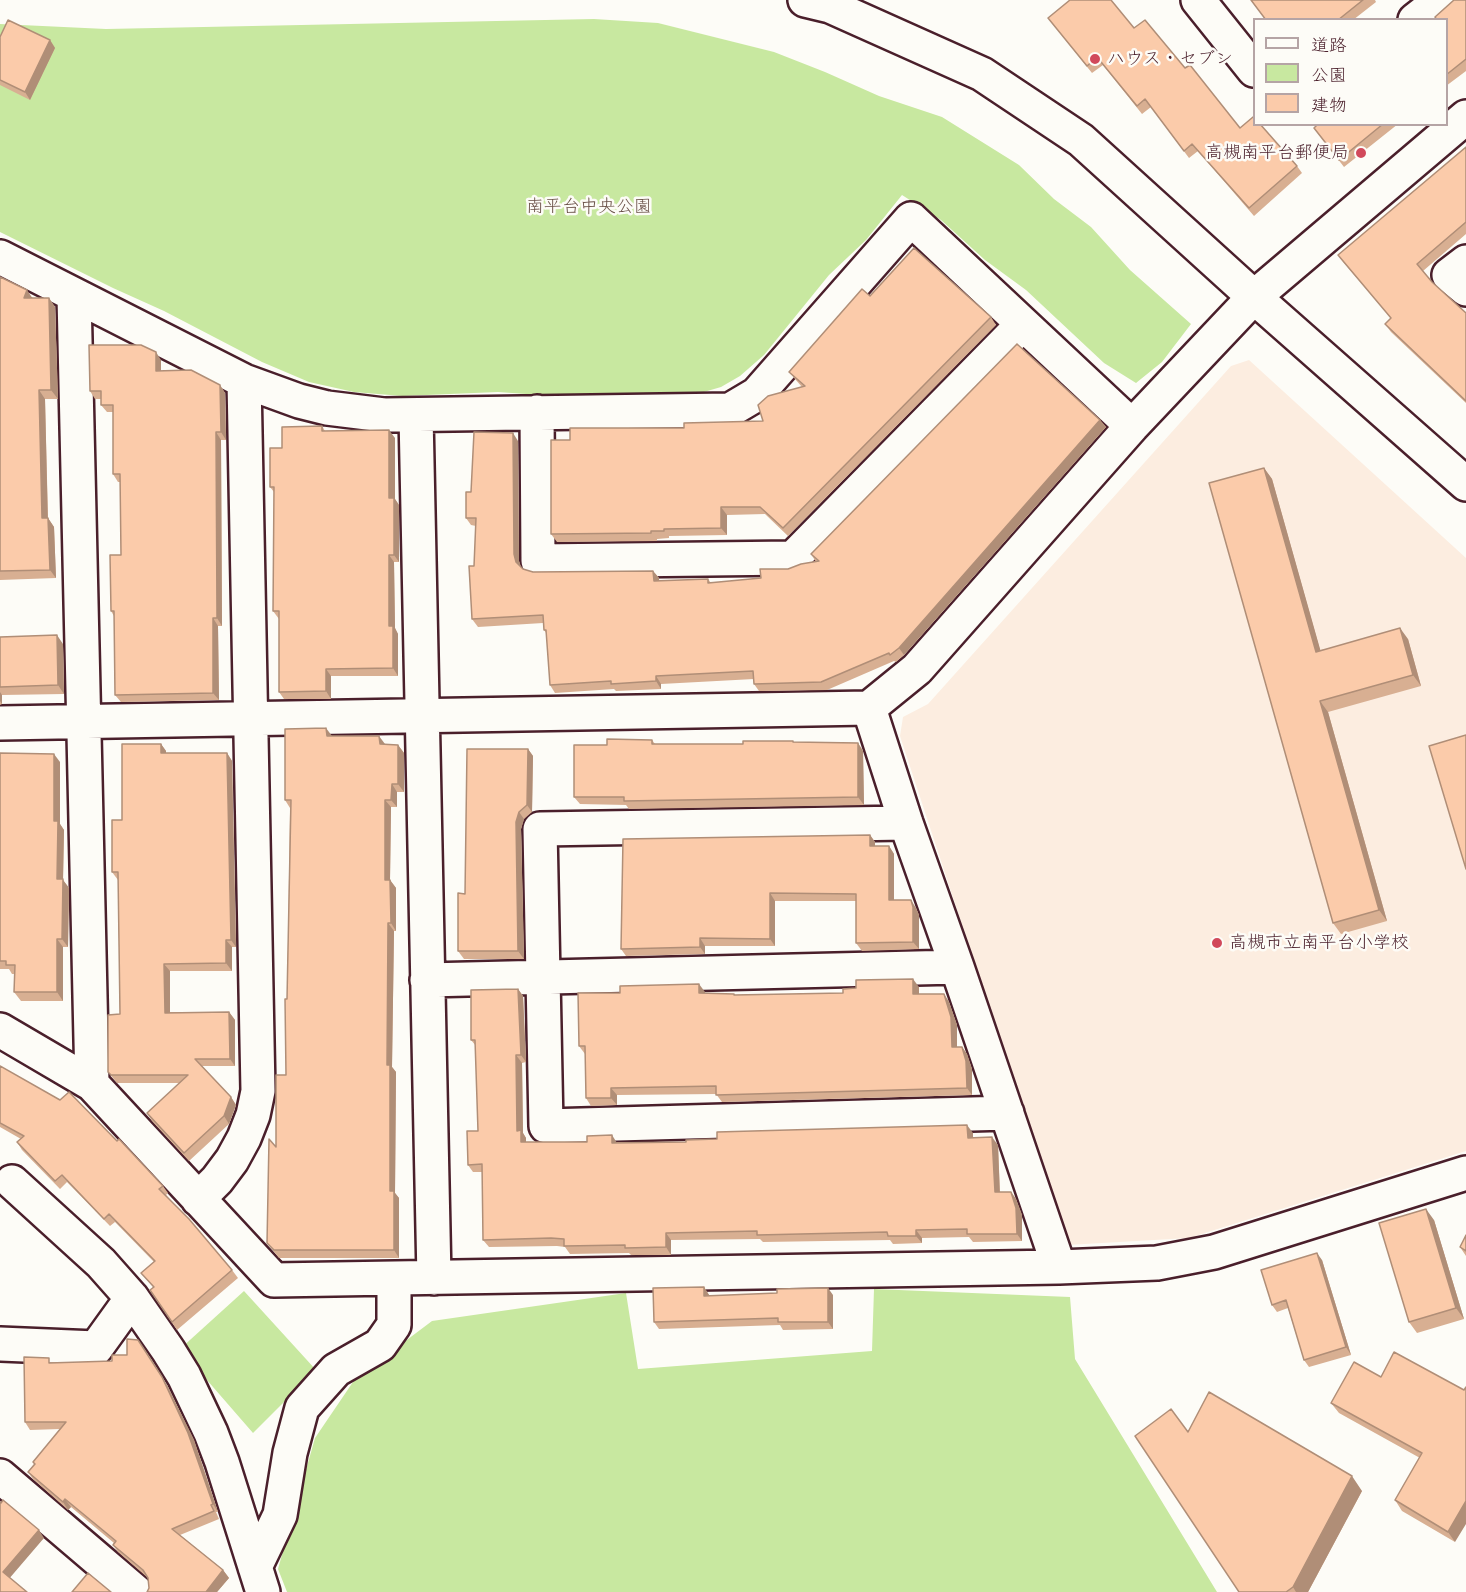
<!DOCTYPE html>
<meta charset="utf-8">
<style>
body{margin:0}
#map{position:relative;width:1466px;height:1592px;overflow:hidden;background:#fdfcf7;font-family:"Shantell Sans","Klee One",sans-serif}
canvas{display:block}
.legend{position:absolute;left:1253px;top:18px;width:195px;height:108px;box-sizing:border-box;background:#fdfcf7;border:2px solid #b5a4a5;margin:0;padding:8px 10px;list-style:none;font-size:18px;color:#4a1f2b}
.legend li{display:flex;align-items:center;gap:12px;height:30px}
.legend b{width:30px;border:2px solid #b5a4a5}
</style>
<div id="map">
<canvas width="1466" height="1592"></canvas>
<ul class="legend">
<li><b style="height:8px;background:#fdfcf7"></b>道路</li>
<li><b style="height:16px;background:#c8e8a0"></b>公園</li>
<li><b style="height:16px;background:#fbcbaa"></b>建物</li>
</ul>
</div>
<script>
const g = document.querySelector('canvas').getContext('2d');
g.lineJoin = 'round';
function paint(path, color) { g.fillStyle = color; g.fill(path, 'evenodd'); }
const shape = rows => new Path2D(rows.map(r => 'M' + r).join(''));
function stroke(path, color, width, dash) { g.strokeStyle = color; g.lineWidth = width; g.lineCap = dash ? 'butt' : 'round'; g.setLineDash(dash || []); g.stroke(path); }
function drawText(font, color, halo, rows, align = 'center') {
  g.font = font + ' "Shantell Sans","Klee One",sans-serif'; g.lineWidth = 5; g.setLineDash([]); g.textBaseline = 'middle'; g.strokeStyle = halo; g.fillStyle = color; for (const [text, x, y, turn = 0] of rows) {
    g.save(); g.translate(x, y); g.rotate((+turn || 0) * Math.PI / 180); g.textAlign = isNaN(turn) ? turn : align; if (halo) g.strokeText(text, 0, 0); g.fillText(text, 0, 0); g.restore();
  }
}
paint(shape([
 [1249,360,1466,558,1466,1151,1189,1238,1067,1245,900,736,903,717,928,704,1231,366]
]), '#fcede0');
paint(shape([
 [594,19,658,23,774,52,825,72,879,96,942,117,1019,165,1054,199,1091,227,1130,270,1191,324,1162,362,1136,383,1104,363,1026,290,985,260,941,220,902,195,866,240,829,275,764,355,740,376,721,387,697,394,555,396,498,392,402,396,354,392,309,382,262,362,164,311,113,288,0,232,0,24,106,29],
 [874,1289,1070,1297,1075,1359,1217,1592,287,1592,278,1569,315,1438,355,1379,432,1321,626,1293,638,1369,872,1351],
 [244,1291,316,1370,253,1433,180,1349]
]), '#c8e8a0');
const minor = shape([
 [805,0,830,6,982,74,1081,140,1254,297,1466,484],
 [1198,0,1254,70],
 [1415,20,1441,0],
 [0,257,244,381,299,401,327,408,384,415,730,410,757,394,911,219,1132,426],
 [1466,262,1449,275,1466,289],
 [74,296,92,1084],
 [537,412,538,561,793,558,1023,324],
 [416,415,434,1278],
 [869,708,906,823,957,967,1059,1267],
 [0,723,869,708,917,669,1132,426,1254,297,1466,117],
 [906,823,540,829,546,1126,1007,1113],
 [427,980,957,967],
 [0,1030,92,1084,274,1280,1059,1267,1157,1263,1214,1252,1466,1173],
 [12,1182,101,1263,132,1298,168,1350,184,1376,211,1433,222,1462,263,1592],
 [198,1199,217,1180,232,1160,244,1138,253,1115,258,1091,244,381],
 [0,1344,96,1348,132,1298],
 [0,1476,136,1592],
 [255,1567,280,1515,290,1453,302,1408,336,1370,380,1345,394,1325,394,1279]
]);
stroke(minor, '#4a1f2b', 38);
stroke(minor, '#fdfcf7', 33);
paint(shape([
 [1251,0,1375,0,1376,2,1353,20,1266,20],
 [1466,0,1466,71,1446,86,1446,20],
 [1048,18,1134,28,1185,68,1240,128,1297,166,1302,173,1254,216,1198,151,1189,158,1151,107,1142,114,1103,65,1092,73],
 [0,37,50,40,55,48,30,100,0,85],
 [1318,124,1398,124,1344,167,1314,128],
 [1466,147,1466,234,1423,271,1432,282,1466,313,1466,403,1391,332,1385,324,1391,318,1344,263,1338,255],
 [0,277,33,298,49,298,55,307,58,399,45,399,48,518,54,527,56,578,0,580],
 [870,296,991,317,996,325,788,536,765,514,727,515,727,535,669,536,669,538,657,539,657,541,557,542,551,534,570,440,684,428,763,421,802,387,795,379,789,372],
 [161,360,161,371,220,385,225,393,226,440,221,440,222,626,218,626,219,700,121,702,115,695,114,616,111,611,121,555,120,482,118,482,113,474,113,412,107,412,101,405,101,399,95,399,90,391],
 [1100,420,1106,427,904,655,896,662,894,661,827,690,759,691,754,684,754,679,661,684,661,689,616,691,614,689,555,693,550,685,547,634,544,630,543,623,478,627,472,619,476,526,471,525,466,518,471,492,518,441,519,561,521,567,523,569,533,572,653,571,659,578,659,581,708,579,711,583,761,578,788,569,816,562,811,554],
 [322,426,325,431,395,438,395,499,399,505,399,562,394,562,395,628,398,634,398,676,331,676,331,699,284,699,279,692,279,619,273,611,274,492,270,487],
 [1264,468,1272,479,1320,650,1408,639,1421,686,1328,712,1387,921,1341,934,1333,923],
 [0,637,63,644,64,694,2,695,2,704,0,705],
 [332,736,385,745,398,745,404,753,404,792,397,792,397,807,391,807,390,880,396,888,396,931,394,931,392,1067,396,1072,395,1193,399,1198,399,1258,279,1258,267,1243,276,1147,286,1075,290,808,285,800],
 [652,740,655,744,743,744,794,742,858,743,863,751,864,805,629,809,626,805,580,804,574,797,607,745],
 [161,744,166,751,166,753,227,753,232,761,236,947,232,947,232,971,170,971,170,1012,229,1012,235,1020,235,1066,202,1066,231,1097,236,1105,229,1124,189,1161,152,1121,147,1113,180,1083,117,1083,108,1072,120,1014,118,880,112,872,122,820],
 [528,749,533,756,532,812,524,819,521,829,524,959,464,959,458,951,465,894],
 [0,753,60,762,60,824,64,830,63,880,69,888,68,947,63,947,63,1001,21,1001,14,992,15,974,12,974,9,969,0,969],
 [870,835,875,842,875,846,889,846,894,854,894,900,916,908,919,915,919,949,862,951,856,943,856,901,775,901,775,946,705,946,705,954,626,956,621,949],
 [919,987,919,994,944,994,949,1002,957,1025,957,1047,962,1047,967,1054,972,1069,972,1095,722,1102,716,1094,617,1095,617,1105,591,1106,586,1098,585,1054,579,1046,705,992,705,994,734,994,735,995,843,993],
 [518,989,523,996,526,1062,522,1063,523,1133,526,1138,526,1142,686,1142,973,1133,973,1138,998,1145,1000,1192,1011,1192,1016,1199,1022,1215,1022,1241,973,1242,969,1237,922,1238,922,1243,893,1244,890,1240,763,1242,760,1239,671,1240,671,1255,631,1255,629,1253,570,1254,565,1247,557,1246,489,1247,483,1240,482,1172,473,1172,468,1165,478,1131,476,1046,471,1040],
 [0,1066,117,1141,163,1186,168,1193,166,1195,232,1270,238,1278,177,1330,150,1290,153,1287,141,1273,154,1262,115,1222,110,1226,67,1182,60,1189,22,1150,17,1142,21,1139,0,1127],
 [1434,1220,1464,1319,1417,1333,1409,1322],
 [1466,1235,1466,1256,1460,1247],
 [1322,1260,1351,1355,1309,1367,1304,1360,1288,1308,1277,1312,1272,1305],
 [704,1287,709,1295,833,1295,833,1329,783,1330,780,1325,659,1329,654,1322],
 [1394,1352,1455,1542,1402,1511,1395,1500,1420,1458,1339,1413,1331,1403,1381,1377],
 [52,1362,167,1385,194,1440,218,1512,216,1512,219,1519,180,1535,223,1570,229,1578,217,1592,147,1592,149,1588,148,1578,118,1552,113,1545,114,1543,71,1507,68,1510,33,1479,28,1472,34,1464,33,1462,60,1429,30,1430,25,1422],
 [1188,1432,1362,1491,1308,1592,1239,1592]
]), '#d8af92');
paint(shape([
 [50,40,55,48,30,100,25,92],
 [27,290,33,299,24,298],
 [49,298,55,307,58,399,51,390],
 [156,352,161,360,161,378,156,371],
 [220,385,225,393,226,440,221,432],
 [39,390,45,399,48,527,42,518],
 [1100,420,1106,427,904,655,899,648],
 [389,430,395,438,395,499,399,505,399,562,394,555,389,498],
 [216,432,221,440,222,626,217,618],
 [513,433,518,441,519,561,522,570,516,562,514,554],
 [1264,468,1272,479,1324,663,1316,652],
 [721,507,727,515,727,535,721,528],
 [48,518,54,527,56,578,50,570],
 [389,555,394,562,395,628,398,634,398,676,393,668,389,626],
 [653,571,659,578,659,589,654,581],
 [213,618,218,626,219,700,213,693],
 [1400,628,1408,639,1421,686,1413,675],
 [57,635,63,644,64,694,58,685],
 [326,669,331,676,331,699,326,691],
 [656,676,661,684,661,689,656,681],
 [0,692,2,695,2,704,0,701],
 [1320,701,1328,712,1387,921,1379,910],
 [326,728,332,736,327,736],
 [379,736,385,744,380,744],
 [858,743,863,751,864,805,858,797],
 [161,744,166,751,166,761,161,753],
 [398,745,404,753,404,792,398,784],
 [528,749,533,756,532,812,527,805],
 [227,753,232,761,236,947,231,940],
 [54,754,60,762,60,824,64,830,63,880,69,888,68,947,62,939,57,879,54,821],
 [392,784,397,792,397,807,391,800],
 [385,800,391,807,390,880,396,888,396,931,391,923,385,880],
 [519,812,524,819,521,829,524,959,518,951,516,822],
 [870,835,875,842,875,854,870,846],
 [889,846,894,854,894,908,889,900],
 [770,893,775,901,775,946,770,939],
 [911,900,916,908,919,915,919,949,913,942],
 [388,923,394,931,392,1067,396,1072,395,1193,399,1198,399,1258,394,1250,390,1191,387,1065],
 [700,938,705,946,705,954,700,947],
 [57,939,63,947,63,1001,57,992],
 [226,940,232,947,232,971,226,963],
 [164,964,170,971,170,1020,165,1013],
 [913,979,919,987,919,1002,913,994],
 [699,984,705,992,705,1001,699,993],
 [518,989,523,996,526,1062,521,1055],
 [944,994,949,1002,957,1025,957,1055,952,1047],
 [229,1012,235,1020,235,1066,230,1059],
 [962,1047,967,1054,972,1069,972,1095,967,1088],
 [516,1055,522,1063,523,1133,526,1138,526,1150,521,1142,517,1131],
 [611,1088,617,1095,617,1105,611,1098],
 [231,1097,236,1105,229,1124,224,1116],
 [967,1125,973,1133,973,1145,968,1138],
 [612,1135,617,1143,612,1143],
 [992,1137,998,1145,1000,1199,995,1192],
 [1011,1192,1016,1199,1022,1215,1022,1241,1017,1234],
 [1426,1209,1434,1220,1464,1319,1456,1308],
 [916,1230,922,1238,922,1243,916,1236],
 [666,1233,671,1240,671,1255,666,1247],
 [1317,1253,1322,1260,1351,1355,1346,1347],
 [704,1287,709,1295,709,1303,704,1296],
 [828,1288,833,1295,833,1329,828,1322],
 [143,1347,167,1385,194,1440,218,1512,213,1504],
 [1352,1476,1362,1491,1308,1592,1296,1592,1293,1587],
 [65,1499,71,1507,68,1510,63,1502],
 [1466,1501,1466,1524,1455,1542,1448,1532],
 [39,1530,44,1538,8,1580,3,1572],
 [223,1570,229,1578,217,1592,206,1592]
]), '#b08e77');
const building = shape([
 [1070,0,1111,0,1134,28,1145,20,1185,68,1190,65,1240,128,1253,117,1254,118,1254,124,1260,124,1297,166,1249,208,1192,144,1184,151,1145,99,1137,106,1097,57,1087,66,1048,18,1070,0],
 [1251,0,1363,0,1338,20,1266,20,1251,0],
 [1454,0,1466,0,1466,59,1446,75,1446,20,1437,20,1435,17,1454,0],
 [8,20,50,40,25,92,0,80,0,37,8,20],
 [1318,124,1383,124,1339,160,1314,128,1318,124],
 [1466,147,1466,222,1417,264,1432,282,1466,313,1466,401,1385,324,1391,318,1338,255,1466,147],
 [914,248,991,317,783,528,760,507,721,507,721,528,664,529,664,531,651,531,651,533,551,534,551,440,570,440,570,428,684,428,684,423,763,421,758,405,768,396,805,386,789,372,862,289,870,296,914,248],
 [0,277,27,290,24,298,49,298,51,390,39,390,42,518,48,518,50,570,0,571,0,277],
 [1017,344,1100,420,899,648,890,655,889,653,821,682,754,684,753,671,656,676,656,681,611,684,611,681,550,685,546,630,544,630,543,615,472,619,469,566,474,566,476,518,466,518,466,492,471,492,474,432,513,433,514,554,516,562,523,569,533,572,653,571,654,581,708,579,708,583,761,578,760,569,788,569,801,564,819,561,811,554,1017,344],
 [89,345,141,345,156,352,156,371,191,370,220,385,221,432,216,432,217,618,213,618,213,693,115,695,114,611,111,611,110,555,121,555,120,474,113,474,113,405,101,405,101,391,90,391,89,345],
 [322,426,322,431,389,430,389,498,394,498,394,555,389,555,389,626,393,626,393,668,326,669,326,691,279,692,279,611,273,611,274,487,270,487,270,448,282,448,282,427,322,426],
 [1264,468,1316,652,1400,628,1413,675,1320,701,1379,910,1333,923,1209,483,1264,468],
 [57,635,58,685,0,687,0,637,57,635],
 [326,728,327,736,379,736,380,744,398,745,398,784,392,784,391,800,385,800,385,880,390,880,391,923,388,923,387,1065,390,1065,390,1191,394,1191,394,1250,274,1250,267,1243,269,1139,276,1147,276,1075,286,1075,285,999,287,999,291,800,285,800,285,729,326,728],
 [1466,735,1466,869,1429,746,1466,735],
 [607,739,652,740,652,744,743,744,743,741,793,741,793,742,858,743,858,797,624,801,624,797,574,797,574,745,607,745,607,739],
 [122,744,161,744,161,753,227,753,231,940,226,940,226,963,164,964,165,1013,229,1012,230,1059,195,1059,231,1097,224,1116,184,1153,147,1113,188,1075,111,1075,108,1072,108,1015,120,1014,118,872,112,872,112,820,122,820,122,744],
 [467,749,528,749,527,805,519,812,516,822,518,951,458,951,458,893,465,894,467,749],
 [0,753,54,754,54,821,58,821,57,879,63,879,62,939,57,939,57,992,14,992,15,965,6,965,6,961,0,961,0,753],
 [870,835,870,846,889,846,889,900,911,900,913,907,913,942,856,943,856,894,770,893,770,939,700,938,700,947,621,949,623,839,870,835],
 [913,979,913,994,944,994,951,1017,952,1047,962,1047,966,1061,967,1088,716,1095,716,1086,611,1088,611,1098,586,1098,585,1046,579,1046,578,993,620,993,620,986,699,984,699,993,734,994,734,995,843,993,843,989,856,988,856,980,913,979],
 [518,989,521,1055,516,1055,517,1131,521,1130,521,1142,587,1142,587,1136,612,1135,612,1143,686,1142,686,1140,717,1139,717,1132,967,1125,968,1138,992,1137,995,1192,1011,1192,1016,1208,1017,1234,967,1234,967,1229,916,1230,916,1236,888,1236,887,1232,757,1235,757,1231,666,1233,666,1247,625,1248,625,1245,564,1246,564,1239,551,1238,483,1240,482,1164,468,1165,467,1131,478,1131,475,1040,471,1040,471,990,518,989],
 [0,1066,60,1100,69,1092,117,1141,119,1139,163,1186,159,1189,189,1219,232,1270,172,1322,150,1290,154,1287,141,1273,155,1261,109,1214,104,1219,62,1175,55,1181,17,1142,24,1136,0,1123,0,1066],
 [1426,1209,1456,1308,1409,1322,1379,1223,1426,1209],
 [1466,1235,1466,1251,1460,1247,1466,1235],
 [1317,1253,1346,1347,1304,1360,1286,1300,1272,1305,1261,1270,1317,1253],
 [704,1287,704,1296,777,1293,777,1289,828,1288,828,1322,778,1322,778,1318,654,1322,653,1288,704,1287],
 [127,1339,138,1340,162,1377,188,1433,213,1504,211,1505,214,1511,172,1529,223,1570,206,1592,147,1592,149,1588,148,1578,143,1570,113,1545,116,1541,65,1499,63,1502,28,1472,35,1464,33,1462,66,1422,25,1422,24,1357,49,1358,49,1363,112,1361,112,1355,127,1355,127,1339],
 [1394,1352,1464,1390,1466,1387,1466,1501,1448,1532,1395,1500,1422,1453,1331,1403,1354,1362,1381,1377,1394,1352],
 [1209,1392,1352,1476,1293,1587,1286,1592,1239,1592,1135,1436,1171,1409,1188,1432,1209,1392],
 [3,1500,39,1530,3,1572,27,1592,0,1592,0,1502,1,1503,3,1500],
 [88,1573,111,1592,72,1592,88,1573]
]);
paint(building, '#fbcbaa');
stroke(building, '#b08e77', 1.5);
for (const [x, y, r, color] of [
 [1095,59,6,"#d1495b"],
 [1361,153,6,"#d1495b"],
 [1217,943,6,"#d1495b"]
]) { const dot = new Path2D(); dot.arc(x, y, r, 0, 2 * Math.PI); g.fillStyle = color; g.fill(dot); stroke(dot, '#fdfcf7', 2); }
drawText('18px', '#4a1f2b', '#fdfcf7', [
 ["ハウス・セブン",1107,59],
 ["高槻南平台郵便局",1349,153,"right"],
 ["高槻市立南平台小学校",1229,943]
], 'left');
drawText('18px', '#6a5148', '#fdfcf7', [
 ["南平台中央公園",589,207]
]);
</script>
